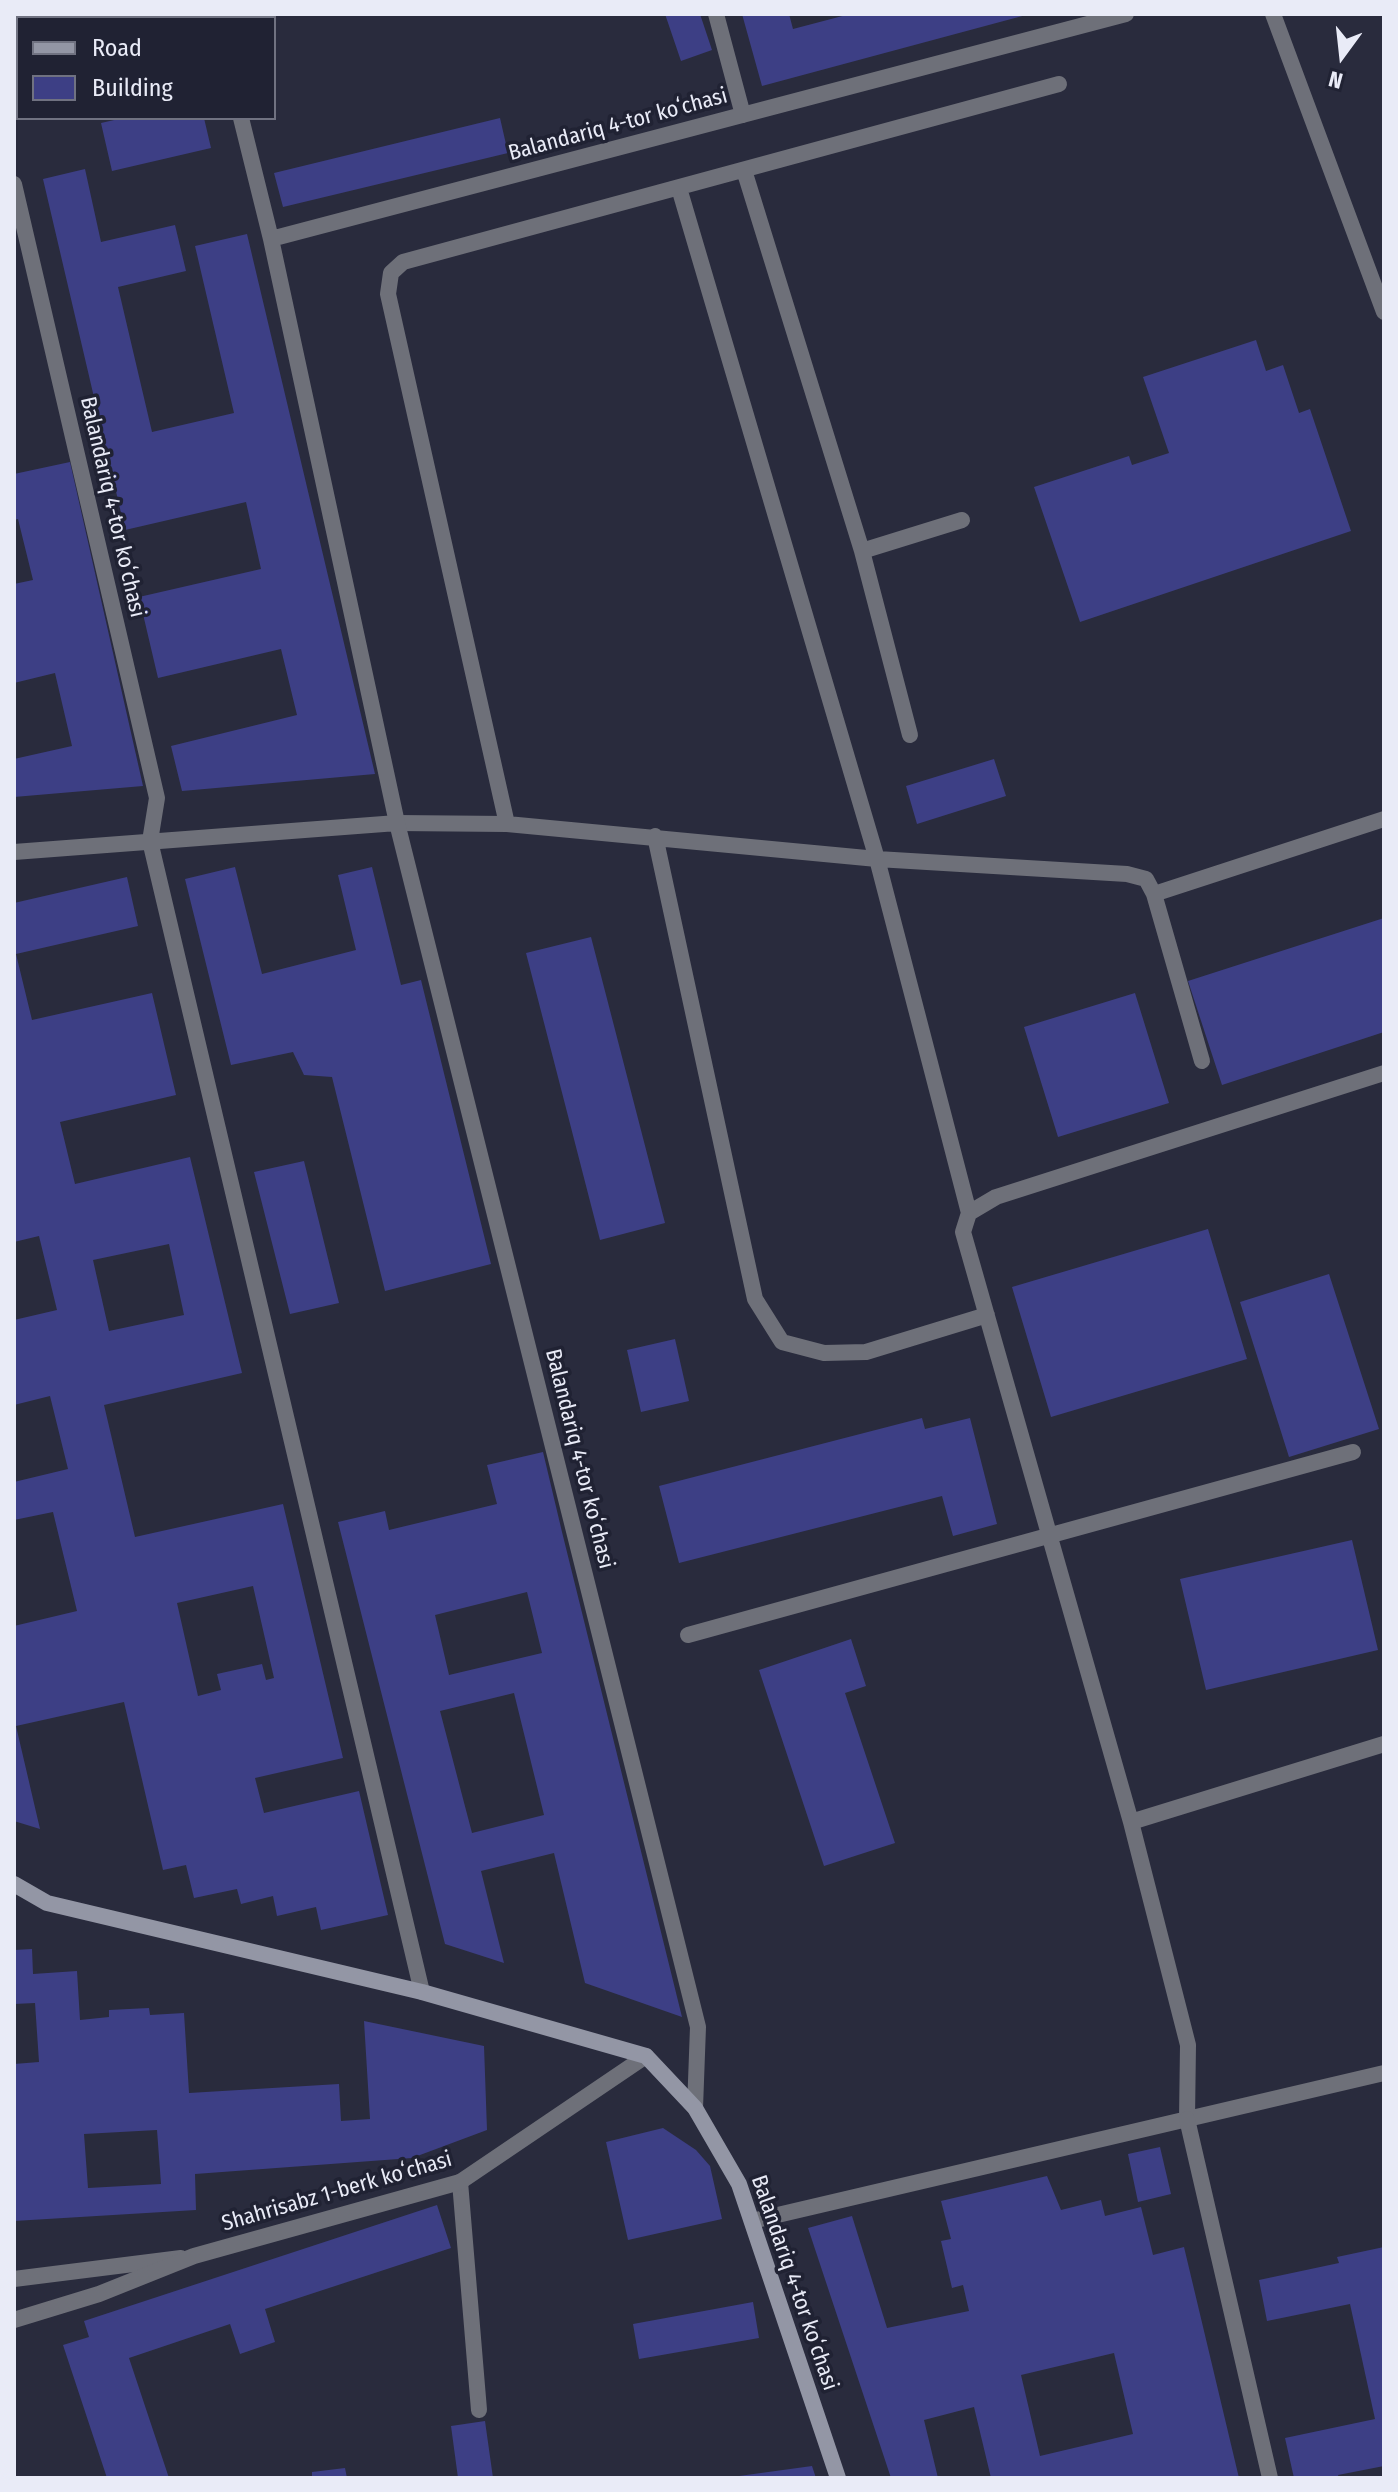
<!DOCTYPE html>
<meta charset="utf-8">
<style>
body{margin:0}
#map{position:relative;width:1398px;height:2492px;overflow:hidden;background:#292b3d;font-family:"Fira Sans Condensed",sans-serif}
canvas{display:block}
.frame{position:absolute;inset:0;border:16px solid #e9ebf7;pointer-events:none}
.legend{position:absolute;left:16px;top:16px;width:260px;height:104px;box-sizing:border-box;background:#202233;border:2px solid #707281;margin:0;padding:10px 14px;list-style:none;font-size:24px;color:#e9ebf7}
.legend li{display:flex;align-items:center;gap:16px;height:40px}
.legend b{width:40px;border:2px solid #707281}
.north{position:absolute;left:1302px;top:16px;width:80px;height:80px;-webkit-text-stroke:6px #202233;paint-order:stroke;rotate:195deg;font-size:22px;font-weight:700;line-height:32px;text-align:center;color:#e9ebf7}
.north::after{content:'';display:block;margin:auto;width:28px;height:36px;background:#e9ebf7;clip-path:polygon(50% 0,100% 100%,50% 72%,0 100%)}
</style>
<div id="map">
<canvas width="1398" height="2492"></canvas>
<div class="frame"></div>
<ul class="legend">
<li><b style="height:10px;background:#9396a5"></b>Road</li>
<li><b style="height:22px;background:#3d3f85"></b>Building</li>
</ul>
<div class="north">N</div>
</div>
<script>
const g = document.querySelector('canvas').getContext('2d');
g.lineJoin = 'round';
function paint(path, color) { g.fillStyle = color; g.fill(path, 'evenodd'); }
const shape = rows => new Path2D(rows.map(r => 'M' + r).join(''));
function stroke(path, color, width, dash) { g.strokeStyle = color; g.lineWidth = width; g.lineCap = dash ? 'butt' : 'round'; g.setLineDash(dash || []); g.stroke(path); }
function drawText(font, color, halo, rows, align = 'center') {
  g.font = font + ' "Fira Sans Condensed",sans-serif'; g.lineWidth = 7; g.setLineDash([]); g.textBaseline = 'middle'; g.strokeStyle = halo; g.fillStyle = color; for (const [text, x, y, turn = 0] of rows) {
    g.save(); g.translate(x, y); g.rotate((+turn || 0) * Math.PI / 180); g.textAlign = isNaN(turn) ? turn : align; if (halo) g.strokeText(text, 0, 0); g.fillText(text, 0, 0); g.restore();
  }
}
paint(shape([
 [14,14,77,14,78,15,18,18,18,30,14,31],
 [104,14,180,14,181,18,105,18],
 [665,14,700,14,712,50,681,61],
 [742,14,789,14,793,29,850,14,1026,15,762,86],
 [123,118,204,118,211,148,112,171,101,123],
 [500,118,508,153,283,207,274,173],
 [85,169,101,242,175,225,186,271,118,287,152,432,234,413,195,246,247,234,375,774,182,791,171,746,297,715,281,649,158,678,139,597,261,569,246,502,125,530,43,179],
 [1256,340,1266,371,1283,365,1299,413,1310,409,1351,531,1080,622,1034,487,1129,456,1132,465,1169,453,1143,377],
 [70,462,143,786,14,797,14,759,72,746,55,673,14,683,14,584,33,580,18,519,14,520,14,474],
 [994,759,1006,796,917,824,906,786],
 [235,867,262,974,356,950,338,875,372,867,401,985,421,980,491,1264,385,1291,332,1077,304,1075,293,1052,231,1065,185,879],
 [127,877,138,926,16,954,32,1020,152,993,176,1095,60,1122,75,1184,190,1157,242,1373,104,1405,135,1537,283,1504,343,1758,255,1778,264,1813,359,1791,388,1915,321,1930,316,1907,277,1916,273,1896,241,1904,237,1889,194,1898,186,1865,163,1870,124,1702,16,1726,40,1829,14,1821,14,1626,77,1611,53,1512,14,1520,14,1482,68,1469,50,1396,14,1405,14,1320,57,1310,39,1236,14,1242,14,903],
 [169,1244,184,1315,109,1331,93,1260],
 [253,1586,274,1678,266,1680,262,1664,217,1674,221,1690,198,1696,177,1603],
 [1384,918,1384,1032,1222,1085,1188,981],
 [591,937,665,1223,600,1240,526,953],
 [1135,993,1169,1103,1058,1137,1024,1027],
 [304,1161,339,1303,290,1314,254,1172],
 [1208,1229,1247,1359,1051,1417,1012,1287],
 [1329,1274,1379,1429,1289,1457,1240,1302],
 [675,1339,689,1401,641,1412,627,1350],
 [922,1418,925,1429,970,1418,997,1524,953,1536,942,1496,679,1563,659,1486],
 [543,1452,562,1532,682,2017,585,1983,554,1853,481,1871,504,1963,445,1944,338,1522,385,1511,389,1530,497,1504,487,1465],
 [527,1592,542,1653,449,1675,435,1615],
 [514,1693,544,1815,472,1833,440,1711],
 [1352,1540,1378,1650,1206,1690,1180,1579],
 [851,1639,866,1686,845,1693,895,1843,824,1866,759,1670],
 [32,1949,33,1974,77,1971,80,2020,109,2017,109,2010,149,2008,150,2015,184,2013,189,2093,339,2084,341,2121,370,2119,364,2021,484,2046,487,2130,412,2158,195,2174,196,2210,14,2221,14,2064,39,2062,35,2003,14,2004,14,1950],
 [157,2130,161,2184,88,2188,84,2134],
 [663,2128,696,2150,710,2166,722,2219,628,2240,606,2142],
 [1160,2147,1171,2194,1138,2202,1128,2154],
 [1047,2176,1061,2210,1101,2200,1105,2216,1141,2207,1153,2255,1184,2247,1239,2478,991,2478,974,2407,924,2420,938,2478,891,2478,808,2228,852,2216,887,2328,969,2311,963,2285,952,2288,941,2241,951,2239,941,2201],
 [1114,2353,1133,2434,1040,2456,1021,2375],
 [437,2205,451,2248,265,2309,275,2342,240,2354,230,2324,129,2358,169,2478,107,2478,63,2345,89,2337,84,2321],
 [1384,2247,1384,2466,1338,2475,1339,2478,1294,2478,1285,2438,1375,2419,1350,2304,1267,2321,1259,2280,1339,2263,1337,2257],
 [753,2302,759,2338,639,2359,633,2324],
 [485,2421,493,2478,458,2478,451,2426],
 [812,2466,816,2478,739,2478,739,2476],
 [345,2468,347,2478,312,2478,312,2472]
]), '#3d3f85');
stroke(shape([
 [744,170,862,551,910,735],
 [679,188,877,859,1127,874,1146,879,1154,894,1202,1061],
 [862,551,962,520],
 [397,823,507,824,877,859,969,1213],
 [507,824,388,294,391,273,403,262,1059,84],
 [655,836,755,1299,782,1342,824,1353,866,1352,987,1315],
 [1154,894,1384,819],
 [688,1635,1353,1452],
 [1131,1822,1384,1744],
 [1187,2119,1188,2045,1131,1822,963,1232,969,1213,996,1197,1384,1073],
 [460,2182,479,2410],
 [752,2221,1384,2073],
 [14,2279,181,2258]
]), '#6e7079', 16);
stroke(shape([
 [215,14,216,18],
 [716,14,743,115],
 [1273,14,1384,312],
 [241,118,271,239,397,823,698,2027,695,2108],
 [14,184,157,798,150,841,422,1992],
 [271,239,1126,14],
 [14,852,397,823],
 [1187,2119,1270,2478],
 [14,2320,99,2294,194,2256,460,2182,646,2056]
]), '#6e7079', 16);
stroke(shape([
 [14,1884,47,1903,422,1992,646,2056,695,2108,739,2184,838,2478]
]), '#9396a5', 16);
drawText('22px', '#e9ebf7', '#202233', [
 ["Balandariq 4-tor koʻchasi",618,125,-15],
 ["Balandariq 4-tor koʻchasi",112,507,77],
 ["Balandariq 4-tor koʻchasi",579,1459,76],
 ["Shahrisabz 1-berk koʻchasi",337,2192,-16],
 ["Balandariq 4-tor koʻchasi",794,2283,71]
]);
</script>
